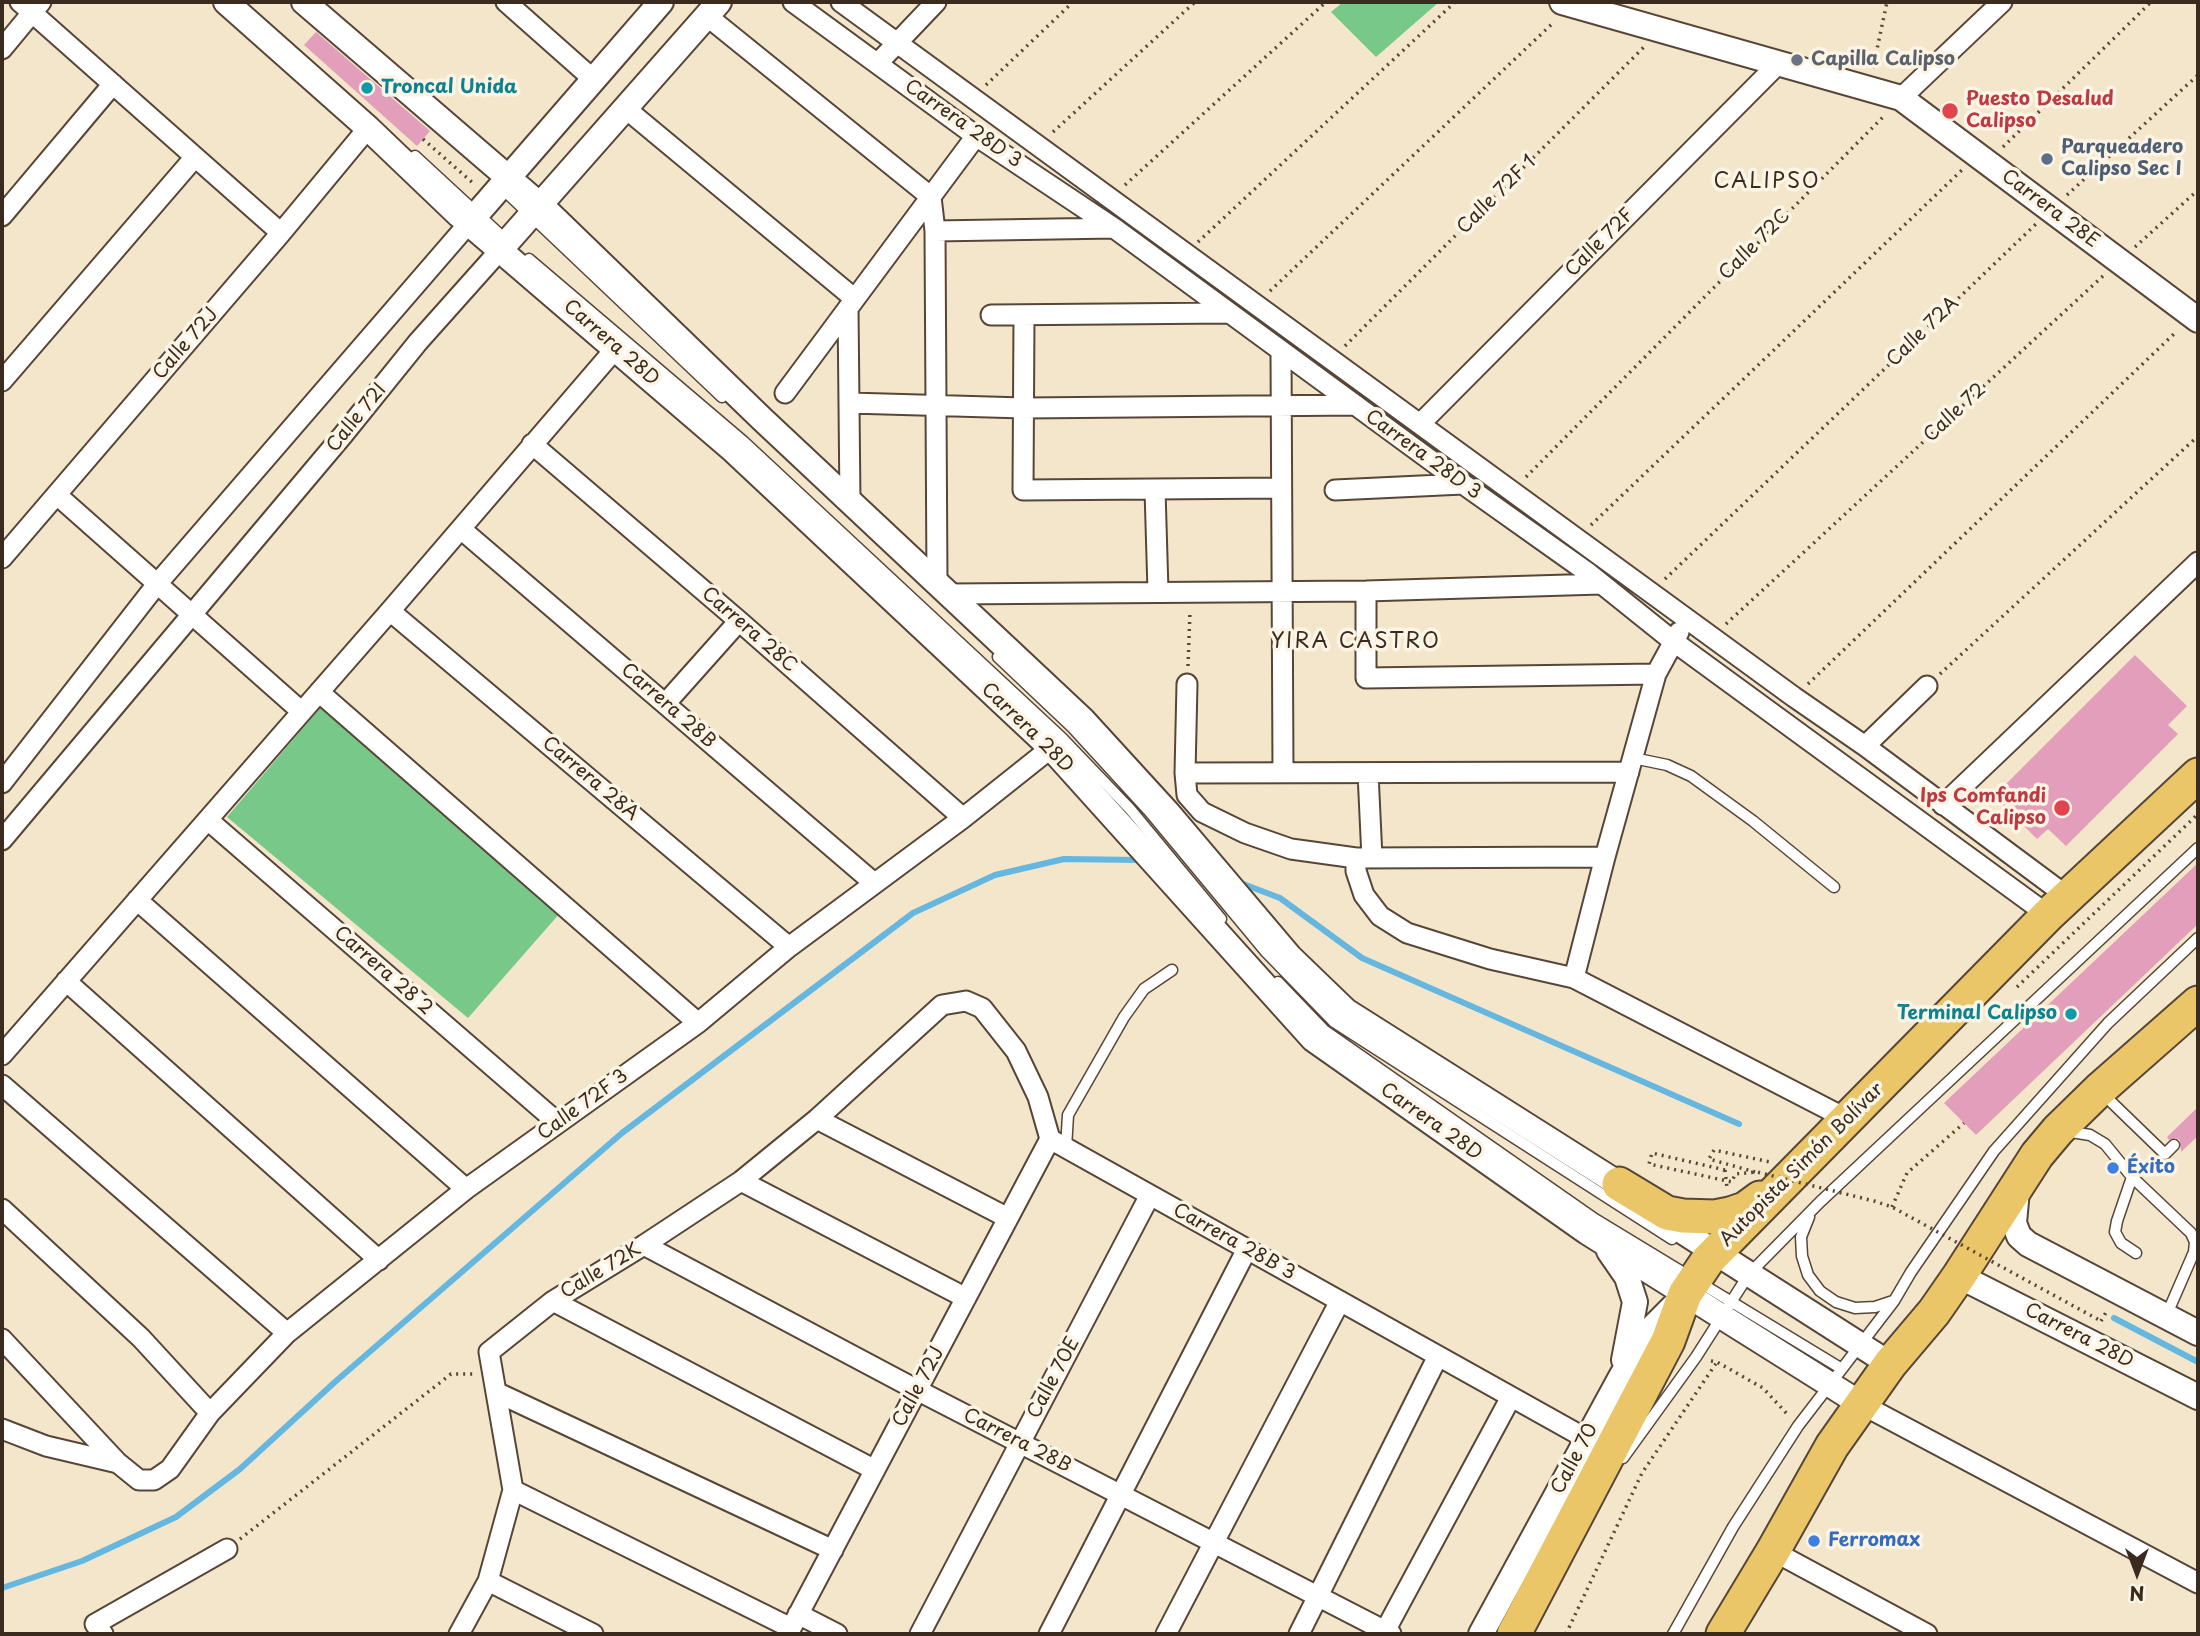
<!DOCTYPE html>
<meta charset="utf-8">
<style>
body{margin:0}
#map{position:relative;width:2200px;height:1636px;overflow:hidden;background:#f3e6cb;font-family:"Playpen Sans",sans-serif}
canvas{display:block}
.frame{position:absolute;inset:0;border:4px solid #3b2a1e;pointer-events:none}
.north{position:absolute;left:2102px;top:1538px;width:70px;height:70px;-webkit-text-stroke:5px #fcf5e5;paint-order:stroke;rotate:180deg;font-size:19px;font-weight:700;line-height:28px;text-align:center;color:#3b2a1e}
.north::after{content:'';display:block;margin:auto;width:24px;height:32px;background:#3b2a1e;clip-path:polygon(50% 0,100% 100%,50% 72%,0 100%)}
</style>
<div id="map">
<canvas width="2200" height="1636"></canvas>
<div class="frame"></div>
<div class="north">N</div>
</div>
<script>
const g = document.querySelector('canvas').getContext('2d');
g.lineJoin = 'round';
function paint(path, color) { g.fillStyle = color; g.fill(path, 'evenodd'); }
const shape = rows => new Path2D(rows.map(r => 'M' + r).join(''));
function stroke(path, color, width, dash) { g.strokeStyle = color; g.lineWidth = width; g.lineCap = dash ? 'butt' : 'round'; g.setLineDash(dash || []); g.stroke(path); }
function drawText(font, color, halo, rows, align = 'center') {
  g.font = font + ' "Playpen Sans",sans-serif'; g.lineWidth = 7; g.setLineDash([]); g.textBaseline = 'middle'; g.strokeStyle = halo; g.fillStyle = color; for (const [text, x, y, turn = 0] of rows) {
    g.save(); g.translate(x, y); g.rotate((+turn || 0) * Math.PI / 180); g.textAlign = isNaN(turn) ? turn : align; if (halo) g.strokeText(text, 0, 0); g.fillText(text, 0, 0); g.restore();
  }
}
paint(shape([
 [1343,2,1439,2,1376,57,1331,12],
 [321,707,560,913,468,1018,227,817]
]), '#77c889');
stroke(shape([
 [1238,882,1280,898,1362,958,1739,1124],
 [2114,1318,2198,1362],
 [2,1588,82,1561,176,1517,240,1469,336,1381,622,1133,913,913,995,875,1064,859,1141,860]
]), '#65b7e0', 6);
paint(shape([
 [316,32,430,131,417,146,304,45],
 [2135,655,2187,706,2168,725,2178,734,2066,846,2048,829,2037,839,1994,796],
 [2198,863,2198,924,1976,1135,1944,1103],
 [2198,1107,2198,1136,2181,1152,2180,1140,2175,1138,2169,1140,2167,1137]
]), '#e29eba');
const service = shape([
 [415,156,507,241],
 [507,193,722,397],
 [529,259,743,441,1062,738,1130,809,1221,919],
 [998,657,1073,728,1149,811,1266,952,1334,1022,1672,1239],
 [1633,758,1667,765,1691,776,1753,821,1834,887],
 [1278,982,1324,1030,1595,1219,1842,1369],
 [2102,1093,2165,1154,2174,1145],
 [2065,1131,2090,1135,2105,1144,2132,1177,2191,1233,2195,1242,2194,1252,2167,1314],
 [1066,1148,1068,1115,1124,1017,1144,989,1172,970],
 [2132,1177,2117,1221,2115,1232,2121,1243,2136,1253],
 [1809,1217,1801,1237,1802,1256,1808,1275,1820,1291,1836,1302,1855,1308,1875,1307,1893,1301],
 [1623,1458,1696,1357,1749,1274,1820,1202,2198,848],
 [1673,1634,1733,1527,1798,1426,1894,1301,1911,1272,1994,1151,2108,1023,2198,938]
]);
const minor = shape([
 [20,2,281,233],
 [506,2,594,80],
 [793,2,976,136,1114,228,1463,484,1587,572,1673,641,2048,915],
 [841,2,1794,697,1865,746,2068,897],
 [707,16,931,197,935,231,937,582],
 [2,49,41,2],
 [878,63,936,2],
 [1901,98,2002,2],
 [625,108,855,299],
 [2,216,113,84],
 [935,231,1114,228],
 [848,308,850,502],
 [991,315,1228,313],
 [1024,316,1023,490,1281,488],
 [1281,352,1283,772],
 [2,381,195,157],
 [785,393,976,136],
 [850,403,1024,408,1356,405],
 [1420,424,1780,62],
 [532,444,739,621,963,818],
 [1155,490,1158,591],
 [1335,490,1463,484],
 [57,495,302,712],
 [461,529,874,883],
 [2,558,281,233,368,128],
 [1366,591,1366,678,1656,674],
 [949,594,1366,591,1601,584],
 [390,611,789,947],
 [319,692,698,1023],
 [665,704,739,621],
 [1865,746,1927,686],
 [1629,772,1185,773,1187,795,1202,812,1245,833,1291,849,1356,858,1356,871,1364,895,1380,916,1407,933,1490,959,1574,978,1847,1119],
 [1185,773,1187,684],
 [1368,773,1372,858],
 [2,783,157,584,469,223],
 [1943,805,2198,562],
 [208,820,558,1123],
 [2,840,343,435,418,342,501,249],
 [1356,858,1605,857],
 [137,900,466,1189],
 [1574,978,1605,857,1656,674,1679,632],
 [66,981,379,1260],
 [2,1055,390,611,616,348],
 [2,1085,287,1333],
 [817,1119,1008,1218],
 [741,1181,966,1298],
 [2,1209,141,1338,210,1413],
 [644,1245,917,1390,1391,1634],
 [553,1301,875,1470],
 [2,1339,118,1463,139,1480,154,1480,170,1469,210,1413,287,1333,466,1189,698,1023,789,947,963,818,1051,748],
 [496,1392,833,1550],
 [1861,1404,2198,1583],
 [2,1429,46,1446,118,1463],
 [513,1490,791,1628],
 [1773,1551,1927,1634],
 [488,1581,593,1634],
 [798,1614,837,1634],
 [1385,1631,1511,1397],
 [103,1634,95,1624,227,1549],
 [459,1634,488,1581,513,1490,489,1352,553,1301,644,1245,741,1181,817,1119,942,1005,966,1001,982,1008,1016,1051,1038,1097,1050,1139,1585,1438],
 [788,1634,1050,1139],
 [920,1634,1150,1195],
 [1049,1634,1247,1249],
 [1166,1634,1340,1301],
 [1299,1634,1438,1356]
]);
const tertiary = shape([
 [226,2,368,128,459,215,734,451,1051,748,1313,1039,1587,1232,1861,1404],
 [304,2,547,211,762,419,1083,720,1168,813,1290,957,1346,1011,1619,1184,1663,1219,1890,1364],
 [1562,2,1901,98,2198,320],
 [469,223,661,2],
 [501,249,719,2],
 [2017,1190,2014,1223,2019,1236,2028,1244,2198,1333],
 [1609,1251,1627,1277,1635,1302,1624,1360],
 [1959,1276,2198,1397],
 [1481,1634,1622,1375,1649,1331,1680,1300]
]);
const trunk = shape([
 [1619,1184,1667,1213,1683,1216,1715,1217,1730,1214,1745,1209,1760,1198],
 [1514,1634,1668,1341,1685,1294,1708,1260,2048,915,2198,775],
 [1723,1634,1773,1551,1832,1446,1890,1364,1934,1312,1959,1276,2037,1155,2058,1130,2099,1090,2198,1003]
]);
stroke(service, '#574638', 13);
stroke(minor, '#574638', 23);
stroke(tertiary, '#574638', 28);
stroke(trunk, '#574638', 37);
stroke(shape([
 [1873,68,1887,2],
 [986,85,1073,2],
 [1053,132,1195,2],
 [423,139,474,184],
 [2003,147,2151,2],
 [1125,185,1326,2],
 [2067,195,2198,75],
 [1198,242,1455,2],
 [2135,247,2198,190],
 [1270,291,1554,22],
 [1345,346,1644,47],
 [1526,477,1885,115],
 [1591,525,1962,170],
 [1665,579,2036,224],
 [1726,624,2103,276],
 [1188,666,1190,611],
 [1940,674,2198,436],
 [1808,684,2176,332],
 [2017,987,2198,814],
 [1725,1170,1727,1188],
 [1755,1172,1709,1159,1714,1150,1770,1162],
 [1892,1207,1907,1173,1964,1123],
 [2101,1321,2108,1309],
 [1711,1361,1717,1362,1763,1388,1789,1416],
 [240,1539,451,1374,473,1374],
 [1566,1634,1642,1473,1717,1362]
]), '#574638', 3.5, [2, 5]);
stroke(service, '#fff', 10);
stroke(minor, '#fff', 19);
stroke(tertiary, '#fff', 24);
stroke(trunk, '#ebc669', 33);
stroke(shape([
 [1725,1170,1652,1153,1649,1164,1732,1182,1735,1174,1757,1172,1874,1201,1892,1207,2101,1321]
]), '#574638', 3.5, [2, 5]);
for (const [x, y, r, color] of [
 [1797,60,7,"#6b7280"],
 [367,88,7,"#0f9aa8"],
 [1950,111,9,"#e0444e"],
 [2047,159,7,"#5c6f8a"],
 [2062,808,9,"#e0444e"],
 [2071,1014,7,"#0f9aa8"],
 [2113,1168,7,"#3f7fe0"],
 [1814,1541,7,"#3f7fe0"]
]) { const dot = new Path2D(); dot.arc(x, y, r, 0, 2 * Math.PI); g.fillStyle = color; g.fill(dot); stroke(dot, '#fcf5e5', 2.5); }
drawText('bold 19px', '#5b616d', '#fcf5e5', [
 ["Capilla Calipso",1811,60]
], 'left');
drawText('bold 19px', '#0d838f', '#fcf5e5', [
 ["Troncal Unida",381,88],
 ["Terminal Calipso",2057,1014,"right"]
], 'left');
drawText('bold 19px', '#be3a42', '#fcf5e5', [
 ["Puesto Desalud",1966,100],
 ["Calipso",1966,122],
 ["Ips Comfandi",2046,797,"right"],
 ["Calipso",2046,819,"right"]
], 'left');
drawText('19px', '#3b2a1e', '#fcf5e5', [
 ["Carrera 28D 3",963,124,35],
 ["Calle 72F 1",1497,195,-45],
 ["Carrera 28E",2050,209,37],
 ["Calle 72F",1600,243,-45],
 ["Calle 72C",1755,245,-45],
 ["Calle 72A",1923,332,-44],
 ["Carrera 28D",611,343,41],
 ["Calle 72J",186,344,-49],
 ["Calle 72",1955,413,-43],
 ["Calle 72I",357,418,-51],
 ["Carrera 28D 3",1423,455,36],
 ["Carrera 28C",749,630,41],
 ["Carrera 28B",668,706,41],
 ["Carrera 28D",1027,728,44],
 ["Carrera 28A",590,779,40],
 ["Carrera 28 2",383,971,41],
 ["Calle 72F 3",583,1105,-36],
 ["Carrera 28D",1431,1122,35],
 ["Autopista Simón Bolívar",1802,1165,-45],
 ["Carrera 28B 3",1234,1242,29],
 ["Calle 72K",601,1271,-31],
 ["Carrera 28D",2079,1336,27],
 ["Calle 70E",1054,1378,-62],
 ["Calle 72J",919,1387,-62],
 ["Carrera 28B",1017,1441,27],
 ["Calle 70",1575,1459,-62]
]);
drawText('bold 19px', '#4e5e75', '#fcf5e5', [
 ["Parqueadero",2061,148],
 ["Calipso Sec I",2061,170]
], 'left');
drawText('bold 19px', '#366cbe', '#fcf5e5', [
 ["Éxito",2127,1168],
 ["Ferromax",1828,1541]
], 'left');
g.letterSpacing = '2px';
drawText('21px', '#3b2a1e', '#fcf5e5', [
 ["CALIPSO",1767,182],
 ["YIRA CASTRO",1356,642]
]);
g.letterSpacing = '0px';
</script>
